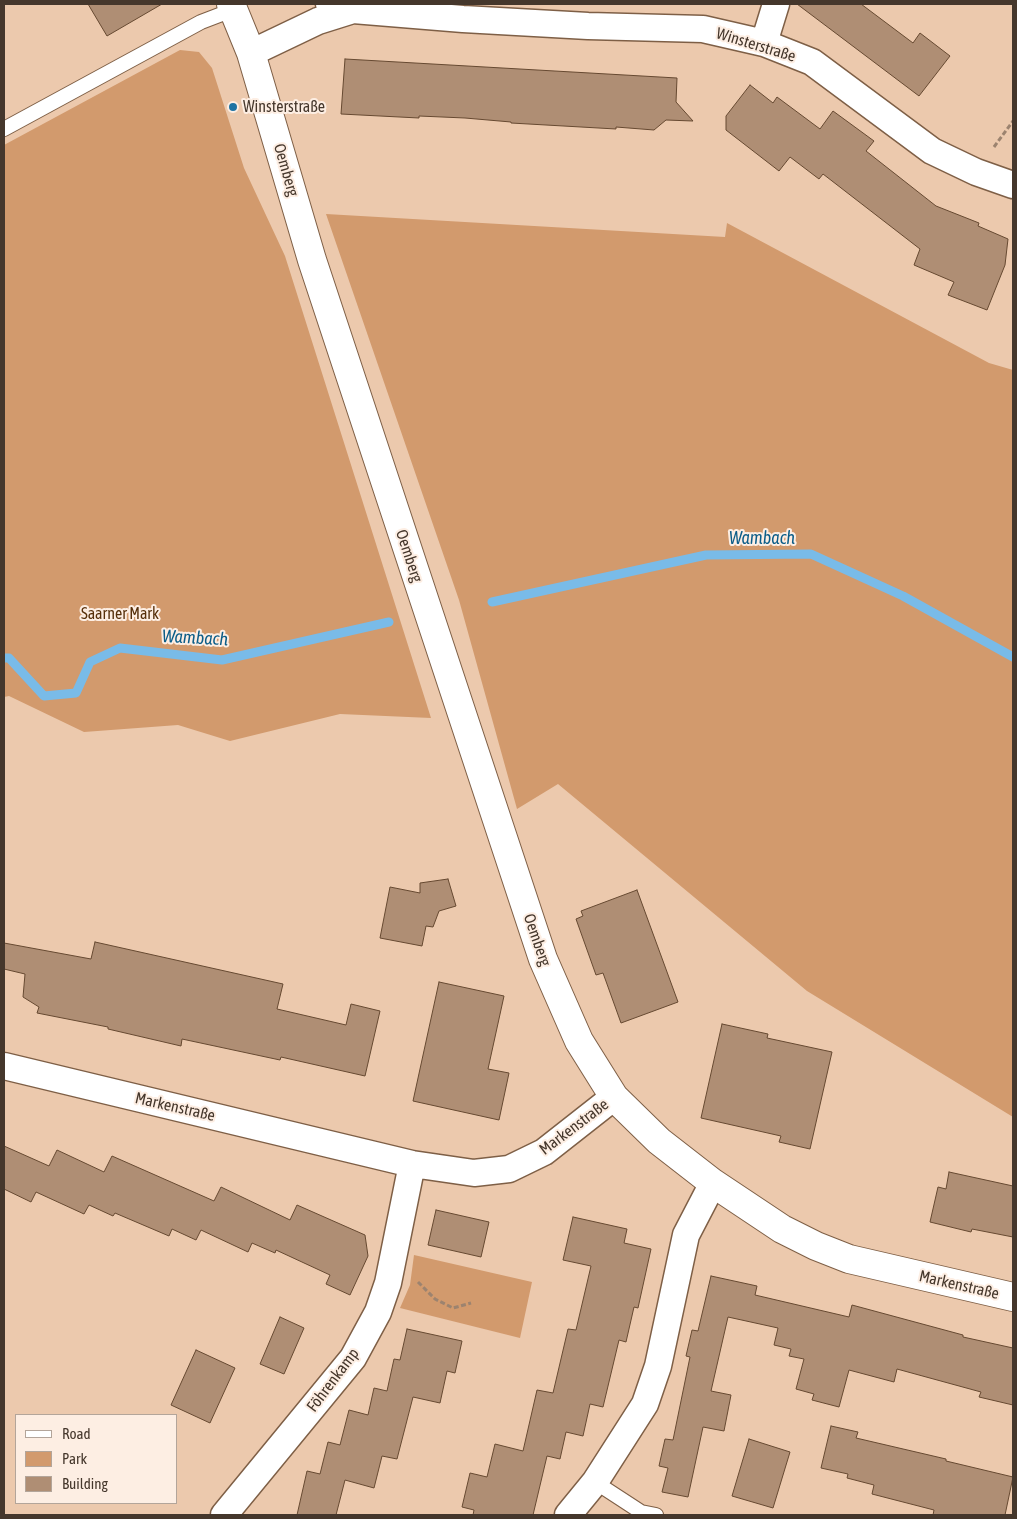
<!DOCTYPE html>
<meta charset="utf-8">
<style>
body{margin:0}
#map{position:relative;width:1017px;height:1519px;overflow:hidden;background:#ecc9ad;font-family:"Asap Condensed",sans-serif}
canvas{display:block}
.frame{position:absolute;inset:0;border:5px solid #45372c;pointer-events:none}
.legend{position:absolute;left:15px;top:1414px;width:162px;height:90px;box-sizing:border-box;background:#fdeee3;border:1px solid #b3a59a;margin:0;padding:6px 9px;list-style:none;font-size:15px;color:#45372c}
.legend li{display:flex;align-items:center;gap:10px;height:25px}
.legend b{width:25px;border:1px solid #b3a59a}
</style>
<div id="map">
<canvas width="1017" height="1519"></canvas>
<div class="frame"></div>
<ul class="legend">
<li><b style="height:6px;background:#fff"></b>Road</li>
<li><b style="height:14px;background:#d29a6d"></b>Park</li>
<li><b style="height:14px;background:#af8e74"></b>Building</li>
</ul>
</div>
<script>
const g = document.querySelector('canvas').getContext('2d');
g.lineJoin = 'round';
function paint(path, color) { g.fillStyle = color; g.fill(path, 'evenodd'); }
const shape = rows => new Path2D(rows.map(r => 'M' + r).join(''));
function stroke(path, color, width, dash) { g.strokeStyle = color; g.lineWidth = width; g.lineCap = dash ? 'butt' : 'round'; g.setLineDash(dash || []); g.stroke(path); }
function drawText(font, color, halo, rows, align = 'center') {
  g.font = font + ' "Asap Condensed",sans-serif'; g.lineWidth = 4; g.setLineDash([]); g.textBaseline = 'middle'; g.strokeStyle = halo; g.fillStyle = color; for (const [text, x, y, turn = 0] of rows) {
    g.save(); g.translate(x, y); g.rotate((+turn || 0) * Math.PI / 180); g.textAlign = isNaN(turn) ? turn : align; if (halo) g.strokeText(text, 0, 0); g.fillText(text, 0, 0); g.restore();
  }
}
paint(shape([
 [180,50,199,52,212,68,244,168,285,256,431,718,340,714,230,741,178,725,84,732,9,696,4,697,4,145],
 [326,214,725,237,727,223,989,363,1013,370,1013,1117,807,991,558,784,517,809,459,600],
 [414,1255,532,1282,520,1338,400,1308,410,1285]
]), '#d29a6d');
stroke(shape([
 [492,602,706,555,811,554,903,596,1013,657],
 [4,658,9,658,44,696,76,693,90,662,120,648,222,660,389,622]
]), '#79bbe8', 9);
const building = shape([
 [88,4,162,4,107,36,88,4],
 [797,4,861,4,913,43,920,33,950,56,919,96,797,4],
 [345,59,677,78,676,102,693,121,666,120,654,130,616,127,616,129,511,123,511,122,465,118,419,116,419,118,341,114,345,59],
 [750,85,773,103,777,97,820,129,833,111,874,141,866,151,936,206,979,223,978,226,1008,239,1005,265,987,310,948,295,954,282,914,265,920,249,823,174,819,179,790,157,779,171,726,130,726,116,750,85],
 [448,879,456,906,439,911,433,927,426,926,422,946,380,938,390,887,420,893,420,883,448,879],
 [637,890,678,1002,621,1023,603,973,596,975,576,919,583,916,581,911,637,890],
 [95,942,283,984,277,1009,346,1025,351,1004,380,1011,365,1076,281,1057,280,1060,182,1039,181,1046,108,1029,108,1027,37,1013,39,1007,23,997,25,974,4,969,4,943,91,959,95,942],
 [439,982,504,996,488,1069,509,1073,499,1120,413,1101,439,982],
 [722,1024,768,1034,767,1038,832,1052,810,1149,779,1142,781,1136,701,1118,722,1024],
 [4,1146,49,1166,57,1150,104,1172,112,1156,214,1201,221,1187,290,1220,297,1205,365,1235,368,1256,350,1295,326,1284,330,1275,276,1250,275,1253,252,1243,248,1252,201,1230,196,1240,172,1229,169,1236,115,1213,113,1216,89,1205,84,1214,36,1192,31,1202,4,1189,4,1146],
 [949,1172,1013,1186,1013,1237,972,1229,971,1232,930,1222,938,1187,946,1189,949,1172],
 [436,1210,489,1222,481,1257,428,1245,436,1210],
 [573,1217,627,1229,624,1243,651,1249,638,1308,634,1307,626,1342,619,1340,603,1407,590,1404,583,1436,566,1432,560,1459,547,1456,533,1515,473,1515,474,1510,462,1507,470,1473,487,1477,495,1444,523,1451,537,1390,553,1393,568,1329,576,1330,591,1266,563,1260,573,1217],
 [711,1276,757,1286,755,1295,849,1317,852,1305,963,1335,963,1337,1013,1348,1013,1405,979,1397,981,1392,897,1369,894,1382,849,1370,839,1407,812,1400,814,1394,796,1389,804,1359,789,1356,791,1349,774,1345,778,1328,728,1317,711,1391,731,1395,724,1431,703,1427,688,1497,662,1492,668,1468,659,1466,665,1439,673,1440,690,1357,686,1356,692,1330,698,1331,711,1276],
 [280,1317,304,1328,284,1374,260,1364,280,1317],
 [407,1329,462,1341,455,1373,447,1371,440,1403,413,1397,397,1459,382,1456,374,1488,345,1480,336,1515,297,1515,307,1471,320,1474,328,1442,340,1445,349,1410,368,1415,374,1388,387,1391,394,1359,400,1360,407,1329],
 [196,1350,235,1368,210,1423,171,1405,196,1350],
 [831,1426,858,1432,856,1438,946,1459,946,1461,1013,1477,1005,1515,933,1515,934,1510,872,1494,874,1485,847,1478,848,1474,821,1468,831,1426],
 [749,1439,790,1452,773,1508,732,1496,749,1439]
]);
paint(building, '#af8e74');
stroke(building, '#664931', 1);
const service = shape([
 [4,129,201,22,235,9],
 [595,1482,641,1512,656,1515]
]);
const minor = shape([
 [329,4,353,10,463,19,588,26,703,29,764,43,812,62,932,151,976,172,1013,185],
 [764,43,776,4],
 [251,53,318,21,353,10],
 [4,1066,412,1164,474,1173,509,1169,544,1152,614,1097],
 [224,1515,353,1358,378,1312,388,1283,412,1164],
 [568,1515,595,1482,645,1404,658,1366,686,1235,713,1183]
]);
const tertiary = shape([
 [231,4,251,53,312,260,543,959,579,1041,614,1097,659,1141,713,1183,782,1229,816,1246,849,1259,1013,1297]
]);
stroke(service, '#7e5f46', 16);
stroke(minor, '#7e5f46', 29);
stroke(tertiary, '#7e5f46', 30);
stroke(shape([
 [994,147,1013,121],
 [418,1282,435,1299,453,1308,471,1303]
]), '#9c836f', 3, [5, 2.5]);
stroke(service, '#fff', 14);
stroke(minor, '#fff', 26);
stroke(tertiary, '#fff', 28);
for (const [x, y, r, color] of [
 [233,107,5,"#1e73a3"]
]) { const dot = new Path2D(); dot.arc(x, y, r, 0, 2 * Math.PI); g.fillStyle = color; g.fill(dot); stroke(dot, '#fdeee3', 2); }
drawText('16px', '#45372c', '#fdeee3', [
 ["Winsterstraße",756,45,17],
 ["Oemberg",286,170,74],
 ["Oemberg",409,556,72],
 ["Oemberg",537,940,71],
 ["Markenstraße",175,1107,13],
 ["Markenstraße",574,1127,-37],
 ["Markenstraße",959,1285,13],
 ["Föhrenkamp",333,1380,-53]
]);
drawText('16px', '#45372c', '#fdeee3', [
 ["Winsterstraße",243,107]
], 'left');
drawText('16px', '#562f0a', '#fdeee3', [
 ["Saarner Mark",120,614]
]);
drawText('italic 18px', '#0c5d88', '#fdeee3', [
 ["Wambach",762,538],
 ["Wambach",195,638,3]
]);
</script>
